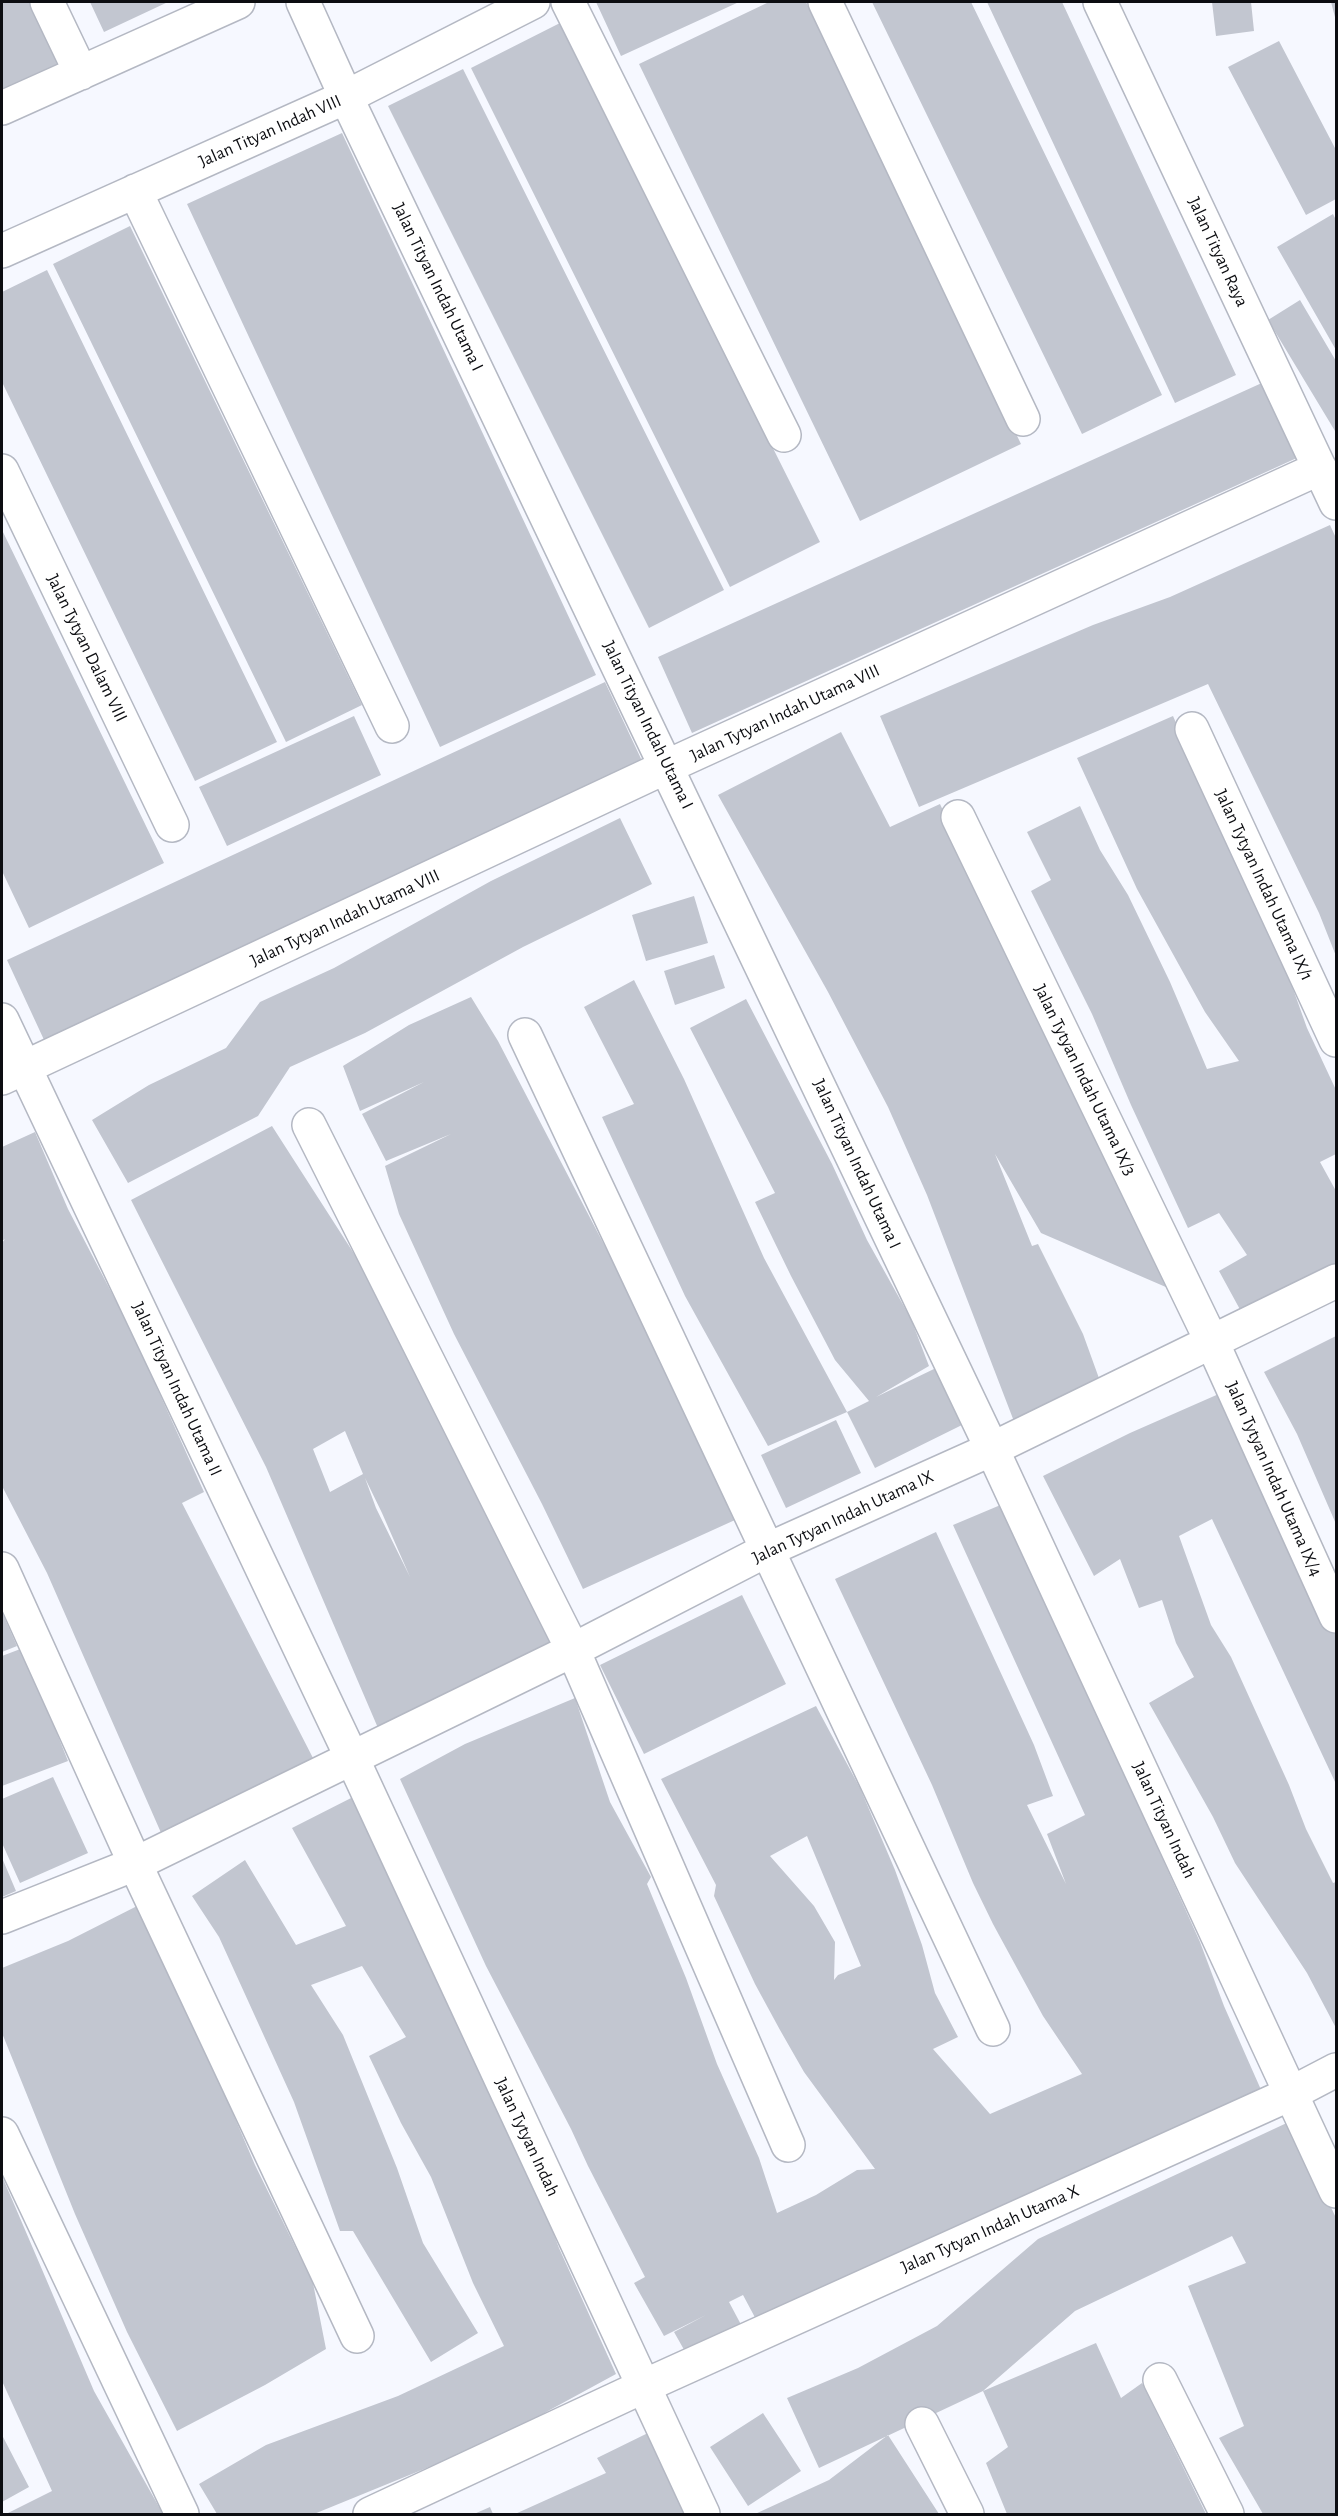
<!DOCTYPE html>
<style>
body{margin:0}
#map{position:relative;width:1338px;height:2516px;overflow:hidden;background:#f6f8ff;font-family:"Alegreya Sans",sans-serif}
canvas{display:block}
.frame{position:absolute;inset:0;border:3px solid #0c0d11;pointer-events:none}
</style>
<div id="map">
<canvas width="1338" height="2516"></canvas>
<div class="frame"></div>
</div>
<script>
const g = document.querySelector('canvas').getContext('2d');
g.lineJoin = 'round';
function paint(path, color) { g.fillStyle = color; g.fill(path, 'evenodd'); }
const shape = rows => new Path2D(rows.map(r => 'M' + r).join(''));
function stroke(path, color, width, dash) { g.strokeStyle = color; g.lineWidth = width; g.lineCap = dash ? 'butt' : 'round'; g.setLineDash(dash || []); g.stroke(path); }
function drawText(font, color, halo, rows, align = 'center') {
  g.font = font + ' "Alegreya Sans",sans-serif'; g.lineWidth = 5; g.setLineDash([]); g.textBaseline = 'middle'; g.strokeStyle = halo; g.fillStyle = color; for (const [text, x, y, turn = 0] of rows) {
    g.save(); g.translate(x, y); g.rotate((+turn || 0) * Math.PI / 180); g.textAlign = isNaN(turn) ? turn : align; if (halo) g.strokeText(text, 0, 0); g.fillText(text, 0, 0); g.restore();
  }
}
paint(shape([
 [2,2,33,2,65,66,2,97],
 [90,2,168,2,104,32],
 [596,2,739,2,621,56],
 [769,2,806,2,1021,444,860,521,639,64],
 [872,2,971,2,1162,395,1082,434],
 [987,2,1062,2,1236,375,1175,403],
 [1212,2,1251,2,1254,31,1216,36],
 [1331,2,1336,2,1336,21],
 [560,23,820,542,730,587,471,68],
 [1279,41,1336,150,1336,199,1306,215,1228,67],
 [463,69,724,590,649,628,388,106],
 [342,133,596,675,440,747,187,204],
 [1333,214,1336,220,1336,350,1277,247],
 [130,226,362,705,286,742,53,264],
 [47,270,277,742,195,781,2,382,2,292],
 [1300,300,1336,361,1336,430,1335,431,1268,320],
 [1264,382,1299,457,692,733,658,657],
 [1330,525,1336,538,1336,956,1319,913,1208,684,919,807,880,716,1093,625,1170,597],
 [2,530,164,863,29,928,2,871],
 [605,682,643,763,45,1042,7,960],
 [354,716,381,775,227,846,199,787],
 [1173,716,1287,972,1307,1028,1336,1090,1336,1154,1320,1162,1336,1191,1336,1269,1243,1315,1219,1271,1247,1255,1219,1213,1188,1228,1131,1105,1092,1014,1031,891,1051,880,1027,832,1080,806,1100,850,1128,895,1170,982,1207,1069,1239,1061,1205,1012,1137,889,1077,758],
 [841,732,890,827,940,804,990,911,1175,1291,1041,1233,995,1154,1032,1246,1038,1244,1083,1334,1100,1381,1015,1424,927,1195,888,1107,828,992,718,795],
 [620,818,652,884,523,947,365,1033,290,1067,258,1116,128,1183,92,1120,149,1085,226,1048,260,1002,334,968,491,881],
 [694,896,708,943,646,961,632,915],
 [714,955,725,988,675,1005,664,971],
 [634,980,684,1079,764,1258,847,1412,768,1446,685,1296,602,1117,634,1104,584,1007],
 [471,997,498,1041,637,1308,735,1520,583,1589,542,1504,454,1334,399,1214,385,1166,451,1134,386,1161,362,1114,424,1082,360,1111,343,1066,409,1025],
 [746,999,832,1164,867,1240,911,1319,929,1366,876,1397,936,1368,964,1424,875,1468,847,1412,869,1401,835,1360,791,1276,755,1202,775,1193,690,1028],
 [272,1126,360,1263,381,1300,560,1644,378,1728,266,1467,131,1200],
 [345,1431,363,1474,330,1492,313,1449],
 [365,1478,382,1513,410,1577,376,1508],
 [35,1132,68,1209,129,1326,204,1492,182,1503,313,1758,253,1791,162,1835,47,1573,2,1486,2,1243,5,1239,2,1241,2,1147],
 [1336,1336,1336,1524,1297,1434,1264,1372],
 [1221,1393,1336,1636,1336,1784,1212,1519,1179,1536,1211,1625,1231,1657,1289,1785,1306,1829,1333,1883,1336,1882,1336,2028,1307,1973,1235,1863,1213,1817,1149,1703,1194,1677,1176,1643,1162,1600,1139,1608,1120,1559,1094,1576,1043,1476,1130,1433],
 [836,1420,861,1473,786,1508,761,1455],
 [1010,1501,1089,1679,1134,1795,1200,1942,1224,2006,1262,2092,759,2325,743,2295,729,2302,746,2334,691,2362,674,2332,706,2315,664,2336,634,2283,645,2277,588,2166,571,2129,486,1966,400,1779,465,1744,575,1698,610,1802,651,1877,647,1884,686,1978,717,2064,759,2158,777,2213,816,2195,857,2170,875,2169,804,2072,780,2030,755,1984,714,1896,716,1885,661,1779,816,1706,860,1788,895,1870,922,1945,935,1993,958,2037,933,2049,990,2114,1082,2074,1043,2016,993,1924,973,1883,932,1785,835,1579,936,1532,1034,1745,1053,1796,1027,1805,1066,1884,1047,1834,1085,1815,953,1525],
 [807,1836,861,1966,838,1975,834,1980,835,1942,814,1906,770,1856],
 [742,1595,786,1684,644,1754,600,1665],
 [2,1612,17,1646,2,1652],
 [23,1648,68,1761,2,1786,2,1656],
 [53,1777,88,1853,20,1883,2,1843,2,1799],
 [357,1795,518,2138,559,2248,616,2374,548,2411,510,2434,314,2514,217,2514,199,2484,266,2445,398,2396,504,2346,473,2283,431,2177,401,2123,369,2056,406,2037,362,1966,311,1985,343,2035,397,2168,423,2243,478,2333,431,2362,353,2231,340,2231,294,2102,219,1937,192,1896,245,1860,296,1945,346,1926,292,1828],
 [2,1858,16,1891,2,1897],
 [143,1903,255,2165,313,2283,326,2349,265,2385,177,2431,127,2332,75,2214,2,2033,2,1968,68,1941],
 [1291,2121,1336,2218,1336,2514,1263,2514,1219,2438,1244,2426,1188,2286,1246,2263,1232,2236,1075,2311,983,2391,819,2468,787,2398,858,2368,937,2326,1038,2239],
 [2,2176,94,2391,163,2514,6,2514,52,2491,2,2381],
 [1096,2343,1121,2398,1142,2383,1206,2514,1007,2514,986,2463,1008,2447,983,2391],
 [763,2413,801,2471,748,2506,710,2447],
 [650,2432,692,2514,515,2514,606,2473,597,2458],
 [2,2435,29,2487,2,2502],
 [888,2435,939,2514,755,2514,829,2480],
 [490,2507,493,2514,474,2514]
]), '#c2c6d0');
const street = shape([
 [47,2,81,73],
 [303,2,346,97,992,1449,1336,2191],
 [568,2,784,435],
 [825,2,1023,419],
 [1100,2,1336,503],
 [2,108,238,2],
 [135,191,392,726],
 [2,251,346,97,533,2],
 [2,471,172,825],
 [1192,729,1336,1040],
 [958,817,1212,1342,1336,1616],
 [2,1020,352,1758,703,2514],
 [525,1035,993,2029],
 [2,1078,668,766,1320,468],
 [309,1125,573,1650,788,2145],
 [2,1569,143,1881,357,2336],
 [2,1917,135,1864,573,1650,767,1550,992,1449,1336,1281],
 [2,2134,182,2514],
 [1160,2380,1227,2514],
 [922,2424,967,2514],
 [370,2514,642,2387,1290,2094,1336,2070]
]);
stroke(street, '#b4b8c3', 36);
stroke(street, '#fff', 33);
drawText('18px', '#0c0d11', '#fff', [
 ["Jalan Tityan Indah VIII",270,131,-24],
 ["Jalan Tityan Raya",1218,252,65],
 ["Jalan Tityan Indah Utama I",438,287,64],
 ["Jalan Tytyan Dalam VIII",87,648,64],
 ["Jalan Tytyan Indah Utama VIII",785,713,-25],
 ["Jalan Tityan Indah Utama I",648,725,64],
 ["Jalan Tytyan Indah Utama IX/1",1264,885,65],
 ["Jalan Tytyan Indah Utama VIII",345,918,-25],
 ["Jalan Tytyan Indah Utama IX/3",1085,1080,64],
 ["Jalan Tityan Indah Utama I",857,1164,65],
 ["Jalan Tityan Indah Utama II",177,1389,65],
 ["Jalan Tytyan Indah Utama IX/4",1274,1479,66],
 ["Jalan Tytyan Indah Utama IX",843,1517,-25],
 ["Jalan Tityan Indah",1164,1820,65],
 ["Jalan Tytyan Indah",527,2137,65],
 ["Jalan Tytyan Indah Utama X",990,2229,-24]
]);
</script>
